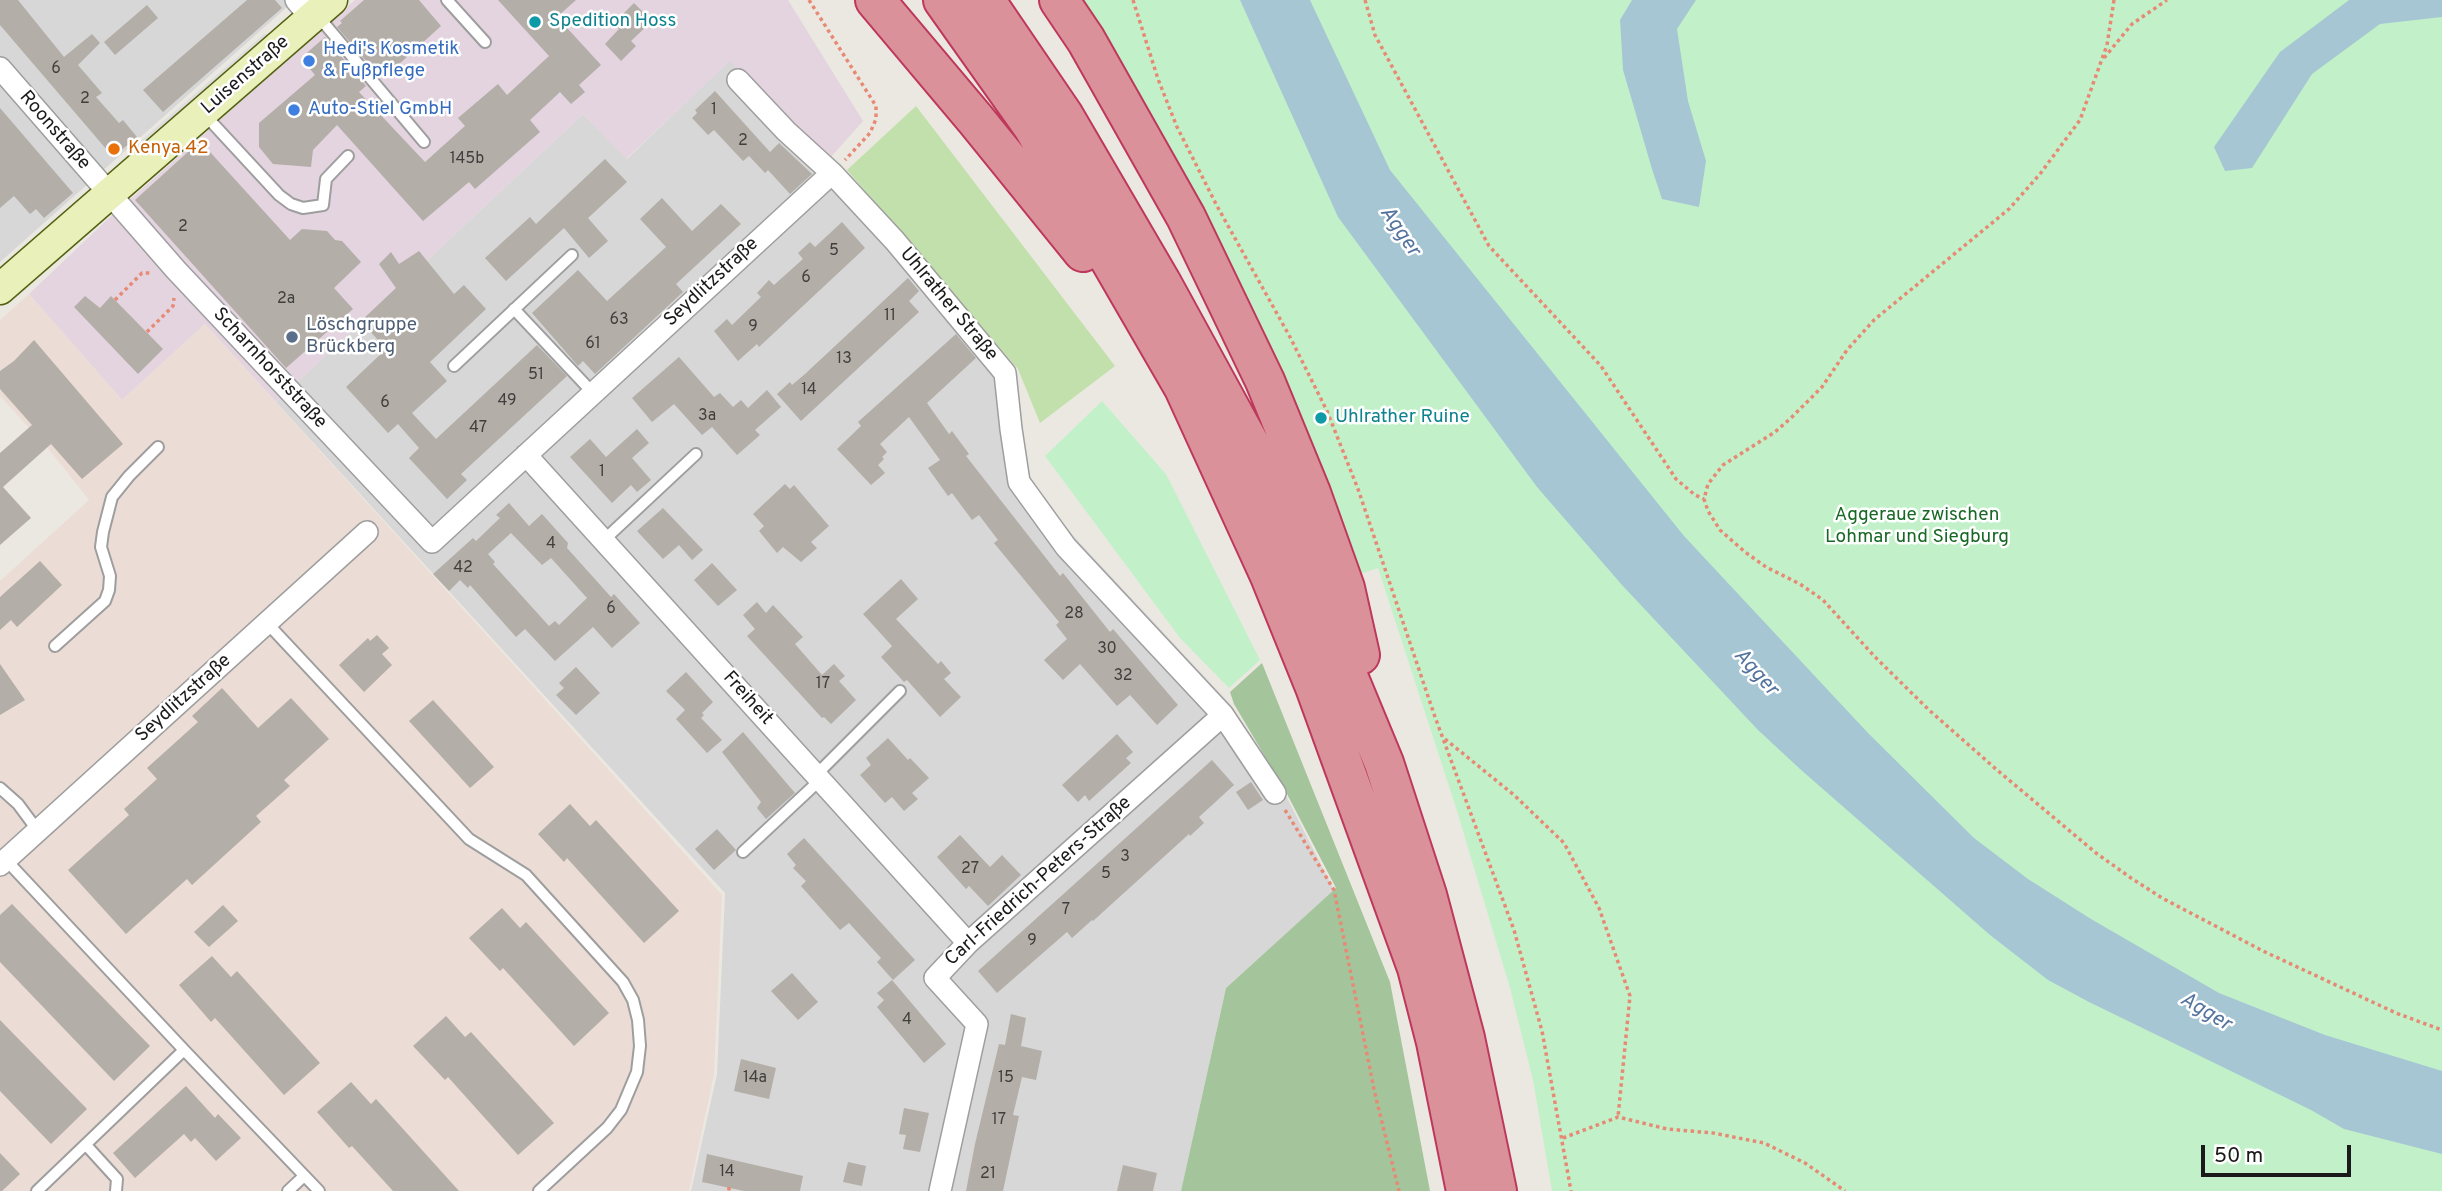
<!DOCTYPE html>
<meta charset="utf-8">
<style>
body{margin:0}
#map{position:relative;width:2442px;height:1191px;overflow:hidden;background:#ebe8e1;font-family:Overpass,sans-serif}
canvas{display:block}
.scale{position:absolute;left:2201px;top:1145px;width:150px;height:32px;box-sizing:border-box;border:4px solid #1a1a1a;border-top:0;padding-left:9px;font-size:21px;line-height:24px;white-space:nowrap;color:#1a1a1a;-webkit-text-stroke:5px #fff;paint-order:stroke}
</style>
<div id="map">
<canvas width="2442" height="1191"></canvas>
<div class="scale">50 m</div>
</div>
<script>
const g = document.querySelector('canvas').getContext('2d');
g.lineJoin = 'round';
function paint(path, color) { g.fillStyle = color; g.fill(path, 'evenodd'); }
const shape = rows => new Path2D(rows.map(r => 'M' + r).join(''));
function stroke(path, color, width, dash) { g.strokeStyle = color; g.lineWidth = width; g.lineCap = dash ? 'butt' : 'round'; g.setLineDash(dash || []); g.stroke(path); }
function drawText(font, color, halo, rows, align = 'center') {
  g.font = font + ' Overpass,sans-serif'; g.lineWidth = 5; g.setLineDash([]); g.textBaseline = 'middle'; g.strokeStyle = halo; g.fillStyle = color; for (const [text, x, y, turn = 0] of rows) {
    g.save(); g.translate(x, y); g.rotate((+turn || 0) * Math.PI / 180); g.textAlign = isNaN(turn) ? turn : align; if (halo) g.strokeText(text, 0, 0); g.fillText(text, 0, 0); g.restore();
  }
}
paint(shape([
 [0,0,295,0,0,262],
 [730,60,792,125,1013,374,1026,479,1078,541,1231,705,1286,796,1334,890,1226,988,1181,1191,691,1191,717,1074,725,893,276,402,583,114,627,159]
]), '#d8d7d7');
paint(shape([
 [355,0,788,0,863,121,830,158,792,125,730,61,626,159,583,114,276,402,205,324,122,400,29,294,108,219]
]), '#e3d4df');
paint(shape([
 [29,294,122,400,205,324,722,895,714,1075,689,1191,0,1191,0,581,89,500,51,452,0,396,0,320]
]), '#ebddd5');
paint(shape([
 [916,106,1115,366,1040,423,1018,369,847,170]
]), '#c2e0ac');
paint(shape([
 [1262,663,1390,982,1430,1191,1181,1191,1226,988,1336,888,1287,794,1234,704,1230,692]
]), '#a4c59b');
paint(shape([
 [1059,0,2442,0,2442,1191,1552,1191,1533,1080,1510,988,1457,811,1378,568,1348,578],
 [1102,401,1166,474,1260,660,1229,688,1180,638,1045,456]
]), '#c2f1c9');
paint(shape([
 [264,34,272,34,139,151,137,144]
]), '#dedede');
paint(shape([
 [1240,0,1310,0,1390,170,1684,536,1868,733,1974,838,2028,879,2091,919,2219,993,2325,1035,2442,1071,2442,1154,2344,1129,2311,1110,2089,1002,2048,980,1990,935,1800,769,1758,730,1622,585,1537,487,1338,217],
 [1632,0,1696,0,1677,29,1688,101,1706,161,1699,207,1662,199,1652,169,1623,70,1620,20],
 [2349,0,2442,0,2442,17,2380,24,2312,74,2252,168,2225,171,2214,147,2280,52]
]), '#a6c6d4');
paint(shape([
 [0,0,18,0,64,57,92,34,100,43,78,65,102,93,96,97,119,123,123,120,137,137,113,157,0,25],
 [247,0,275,0,282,8,163,112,143,90],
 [364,0,419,0,441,26,387,75,384,71,378,75,337,27,342,23,340,21],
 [498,0,576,0,557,17,601,65,579,85,585,92,571,104,560,92,530,120,540,132,475,189,469,182,423,221,337,125,313,150,311,167,273,164,259,147,259,123,315,75,301,58,325,37,366,86,359,92,425,162,465,126,458,118,498,84,507,95,549,56],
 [634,3,652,21,631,41,636,46,621,61,605,44,619,29,614,23],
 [147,5,158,18,115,55,104,42],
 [715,91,770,152,779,143,812,174,790,194,768,170,765,173,749,156,743,161,714,130,708,135,692,118,697,113,695,110],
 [0,108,73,193,44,218,36,209,30,214,14,196,0,208],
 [200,141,290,240,302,229,327,231,335,240,342,241,361,262,334,288,353,309,286,368,135,200],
 [605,159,627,182,588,218,608,241,589,258,564,228,506,281,485,258,530,217,536,224],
 [662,198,692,231,721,204,741,224,676,284,683,292,595,374,583,361,578,366,532,313,578,270,607,301,666,247,640,219],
 [842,222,865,248,759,347,757,344,738,361,714,331,727,319,732,325,761,297,757,293,769,280,774,285,803,259,798,253,810,242,815,247],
 [419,251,454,294,464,285,486,309,430,362,447,381,412,413,436,439,537,345,567,376,461,474,467,480,447,499,409,458,419,448,398,424,388,433,346,387,386,349,361,321,396,288,379,264,391,252,399,264],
 [908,278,919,291,909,301,919,312,801,421,777,394,790,382,792,385,805,374],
 [85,296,100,308,111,296,163,349,138,374,74,307],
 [956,334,976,358,927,403,949,434,952,431,969,454,966,456,1060,576,1063,573,1110,632,1113,629,1178,705,1157,725,1130,695,1117,706,1080,664,1063,680,1044,660,1067,639,1056,625,1059,622,994,543,998,540,979,515,972,520,952,493,948,496,928,468,940,460,909,417,880,444,887,452,882,457,884,459,878,465,885,473,871,485,837,449,861,426,858,422],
 [34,340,123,444,82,479,51,444,3,487,31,518,0,545,0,453,32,425,0,389,0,371,14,361],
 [679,357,714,397,720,393,733,407,741,400,748,408,767,390,781,407,755,430,760,435,737,455,712,427,702,435,674,404,652,422,632,398],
 [637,429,649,443,632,458,651,480,637,492,631,485,612,503,570,457,590,439,606,457],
 [785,484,790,489,794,485,829,526,811,542,817,548,801,562,783,547,777,553,759,531,764,526,753,514],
 [509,503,529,526,542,514,568,543,567,548,611,597,614,594,640,623,612,648,593,627,555,661,525,629,516,637,470,585,468,588,460,580,449,591,433,574,473,538,476,541,500,518,496,515],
 [511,533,542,565,551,558,587,598,559,625,555,621,549,626,493,564,495,562,488,554],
 [663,508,703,550,692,560,679,545,663,559,637,531],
 [40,561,62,585,17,627,11,620,0,630,0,597],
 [712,563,737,590,718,606,694,580],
 [901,579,918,599,896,619,938,664,941,661,951,673,944,679,961,697,940,717,907,680,904,682,881,657,892,646,863,614],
 [757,602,766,613,773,605,803,637,795,644,822,675,834,664,845,676,839,681,856,700,831,724,824,717,822,718,747,636,755,629,743,615],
 [377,635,389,648,382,654,392,665,364,692,339,665,368,638,370,641],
 [0,664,25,700,0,715],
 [576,667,600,693,576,715,556,695,564,688,559,683],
 [686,672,713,702,702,713,704,715,701,718,722,740,707,753,676,719,685,710,666,691],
 [222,688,258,728,291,698,329,739,284,780,290,786,256,816,261,822,192,885,187,879,126,934,68,870,129,815,124,809,157,779,147,768,198,722,192,716],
 [433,700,494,767,470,788,409,721],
 [743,732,795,793,766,819,757,808,761,802,722,752],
 [1117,734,1133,752,1126,758,1131,763,1089,801,1085,795,1078,802,1062,785],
 [888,738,908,760,910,758,929,778,912,793,918,799,904,811,892,797,885,803,860,775,871,765,866,758],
 [1212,760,1234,785,1199,817,1204,823,1190,836,1189,834,1093,921,1092,920,1072,938,1067,932,997,993,978,971],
 [1251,782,1263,800,1248,810,1236,792],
 [570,804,590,826,596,820,679,911,644,943,567,858,564,862,538,834],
 [717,829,736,850,714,870,695,849],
 [960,835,990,867,1002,855,1021,875,988,906,969,886,966,889,937,857],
 [804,838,915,960,893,980,877,962,881,958,849,923,840,930,801,886,806,881,793,868,796,865,787,854],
 [12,904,150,1046,114,1081,0,962,0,915],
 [223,905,238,921,209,947,194,932],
 [502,908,520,928,526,922,609,1013,574,1046,503,968,500,971,469,938],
 [212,956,231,977,237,971,320,1063,284,1095,215,1018,211,1022,179,985],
 [792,973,818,1002,798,1020,771,991],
 [892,980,946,1044,924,1063,877,1007,884,1000,877,993],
 [1011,1014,1026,1018,1021,1046,1042,1051,1036,1080,1022,1077,1013,1115,1019,1116,1003,1191,966,1191,975,1144,999,1044,1005,1045],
 [446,1016,465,1037,471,1032,554,1123,518,1155,448,1077,445,1080,413,1046],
 [0,1020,87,1109,51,1144,0,1091],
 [741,1059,776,1068,769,1099,734,1091],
 [351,1082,371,1104,376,1099,459,1191,393,1191,352,1146,349,1148,317,1112],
 [186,1086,215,1118,218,1114,241,1138,216,1161,195,1138,191,1142,184,1134,135,1178,113,1153],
 [904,1108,929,1113,920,1152,903,1149,906,1135,899,1134],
 [0,1153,20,1174,2,1191,0,1191],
 [707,1154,803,1176,800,1191,744,1191,702,1182],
 [848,1162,866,1166,862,1186,843,1182],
 [1123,1165,1157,1173,1153,1191,1117,1191]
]), '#b3aea7');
const lane = shape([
 [447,0,485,42],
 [318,16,424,142],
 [205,115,279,195,291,204,303,208,323,205,326,179,348,156],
 [514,309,593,393],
 [454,366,572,255],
 [604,540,696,454],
 [267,623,469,839,526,875,623,982,633,1000,638,1020,640,1046,637,1072,621,1110,607,1128,539,1191],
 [55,646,105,601,109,590,110,576,101,547,103,532,112,497,129,476,158,447],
 [816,775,900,691],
 [0,788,18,804,38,831],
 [743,852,820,780],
 [6,860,184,1050],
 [86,1145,117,1179,116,1191],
 [37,1191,184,1050,319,1191],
 [288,1191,304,1176]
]);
const street = shape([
 [296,0,311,18],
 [0,68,176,270,432,542,832,173],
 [738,80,786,131,832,173,895,241,1005,373,1011,429,1019,482,1066,547,1223,715,1275,793],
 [526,455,968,943],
 [0,865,367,532],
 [940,1191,977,1024,935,978,968,943,1223,715]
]);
const secondary = shape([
 [0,289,332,0]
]);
const highway = shape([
 [875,0,976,120,1083,252],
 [943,0,1033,127,1184,388,1270,576,1315,687,1417,968,1436,1042,1466,1191],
 [985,0,1064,116,1161,282,1258,459,1384,763,1427,895,1465,1038,1497,1191],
 [1059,0,1086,40,1186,217,1265,381,1311,493,1345,588,1360,655]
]);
stroke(lane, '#9e9e9e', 14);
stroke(street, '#9e9e9e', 24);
stroke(secondary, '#536111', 33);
stroke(highway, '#be385c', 42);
stroke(shape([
 [809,0,876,106,876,119,870,133,845,160],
 [1133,0,1158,79,1177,127,1217,206,1290,337,1327,411,1358,489,1435,717,1514,930,1542,1031,1571,1191],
 [1365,0,1375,35,1489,246,1601,366,1676,479,1695,495,1704,499],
 [2114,0,2107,45,2080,120,2040,174,2009,209,1874,320,1847,350,1822,387,1791,418,1775,432,1723,465,1708,484,1704,499,1708,511,1720,530,1745,552,1766,567,1800,584,1823,600,1875,657,1929,710,1997,770,2096,853,2131,878,2162,898,2263,951,2396,1013,2442,1030],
 [2104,58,2132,24,2167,0],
 [115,300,142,273,151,273],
 [147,332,173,306,174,298],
 [1445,739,1514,795,1564,843,1599,908,1630,996,1618,1117],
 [1285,810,1334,890,1375,1094,1399,1191],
 [1563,1138,1618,1117,1667,1129,1713,1133,1764,1143,1805,1163,1845,1191],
 [729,1187,729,1191]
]), '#e78a75', 3.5, [3.5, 3.5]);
stroke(lane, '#fff', 10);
stroke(street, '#fff', 21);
stroke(secondary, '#e9f0ba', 30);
stroke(highway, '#da9199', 38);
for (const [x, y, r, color] of [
 [535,22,7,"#0f9aa8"],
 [309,61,7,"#3f7fe0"],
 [294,110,7,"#3f7fe0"],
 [114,149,7,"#e8710a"],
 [292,337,7,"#5c6f8a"],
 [1321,418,7,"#0f9aa8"]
]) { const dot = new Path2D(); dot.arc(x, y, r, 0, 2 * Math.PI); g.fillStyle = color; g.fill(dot); stroke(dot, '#fff', 2.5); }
drawText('16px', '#403f3d', null, [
 ["6",56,70],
 ["2",85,100],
 ["1",714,111],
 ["2",743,142],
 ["145b",467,160],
 ["2",183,228],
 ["5",834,252],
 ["6",806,279],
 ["2a",286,300],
 ["11",890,317],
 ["63",619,321],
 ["9",753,328],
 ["61",593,345],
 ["13",844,360],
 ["51",536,376],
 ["14",809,391],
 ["49",507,402],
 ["6",385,404],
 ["3a",707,417],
 ["47",478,429],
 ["1",602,473],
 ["4",551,545],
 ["42",463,569],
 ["6",611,610],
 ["28",1074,615],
 ["30",1107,650],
 ["32",1123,677],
 ["17",823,685],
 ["3",1125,858],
 ["27",970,870],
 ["5",1106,875],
 ["7",1066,911],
 ["9",1032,942],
 ["4",907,1021],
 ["14a",755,1079],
 ["15",1006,1079],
 ["17",999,1121],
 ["14",727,1173],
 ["21",988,1175]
]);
drawText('19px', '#0d838f', '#fff', [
 ["Spedition Hoss",549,22],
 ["Uhlrather Ruine",1335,418]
], 'left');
drawText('19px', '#366cbe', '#fff', [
 ["Hedi's Kosmetik",323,50],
 ["& Fußpflege",323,72],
 ["Auto-Stiel GmbH",308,110]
], 'left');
drawText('19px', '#1a1a1a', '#fff', [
 ["Luisenstraße",246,76,-41],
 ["Roonstraße",54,131,49],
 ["Seydlitzstraße",712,283,-43],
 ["Uhlrather Straße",948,305,50],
 ["Scharnhorststraße",269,369,47],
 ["Seydlitzstraße",184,699,-42],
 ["Freiheit",747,699,48],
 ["Carl-Friedrich-Peters-Straße",1039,882,-42]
]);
drawText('19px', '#c56008', '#fff', [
 ["Kenya 42",128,149]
], 'left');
drawText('19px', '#4e5e75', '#fff', [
 ["Löschgruppe",306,326],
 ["Brückberg",306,348]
], 'left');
drawText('19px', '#186925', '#fff', [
 ["Aggeraue zwischen",1917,516],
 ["Lohmar und Siegburg",1917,538]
]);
drawText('italic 21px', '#54739d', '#fff', [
 ["Agger",1399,232,56],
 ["Agger",1755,673,48],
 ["Agger",2205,1013,31]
]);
</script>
